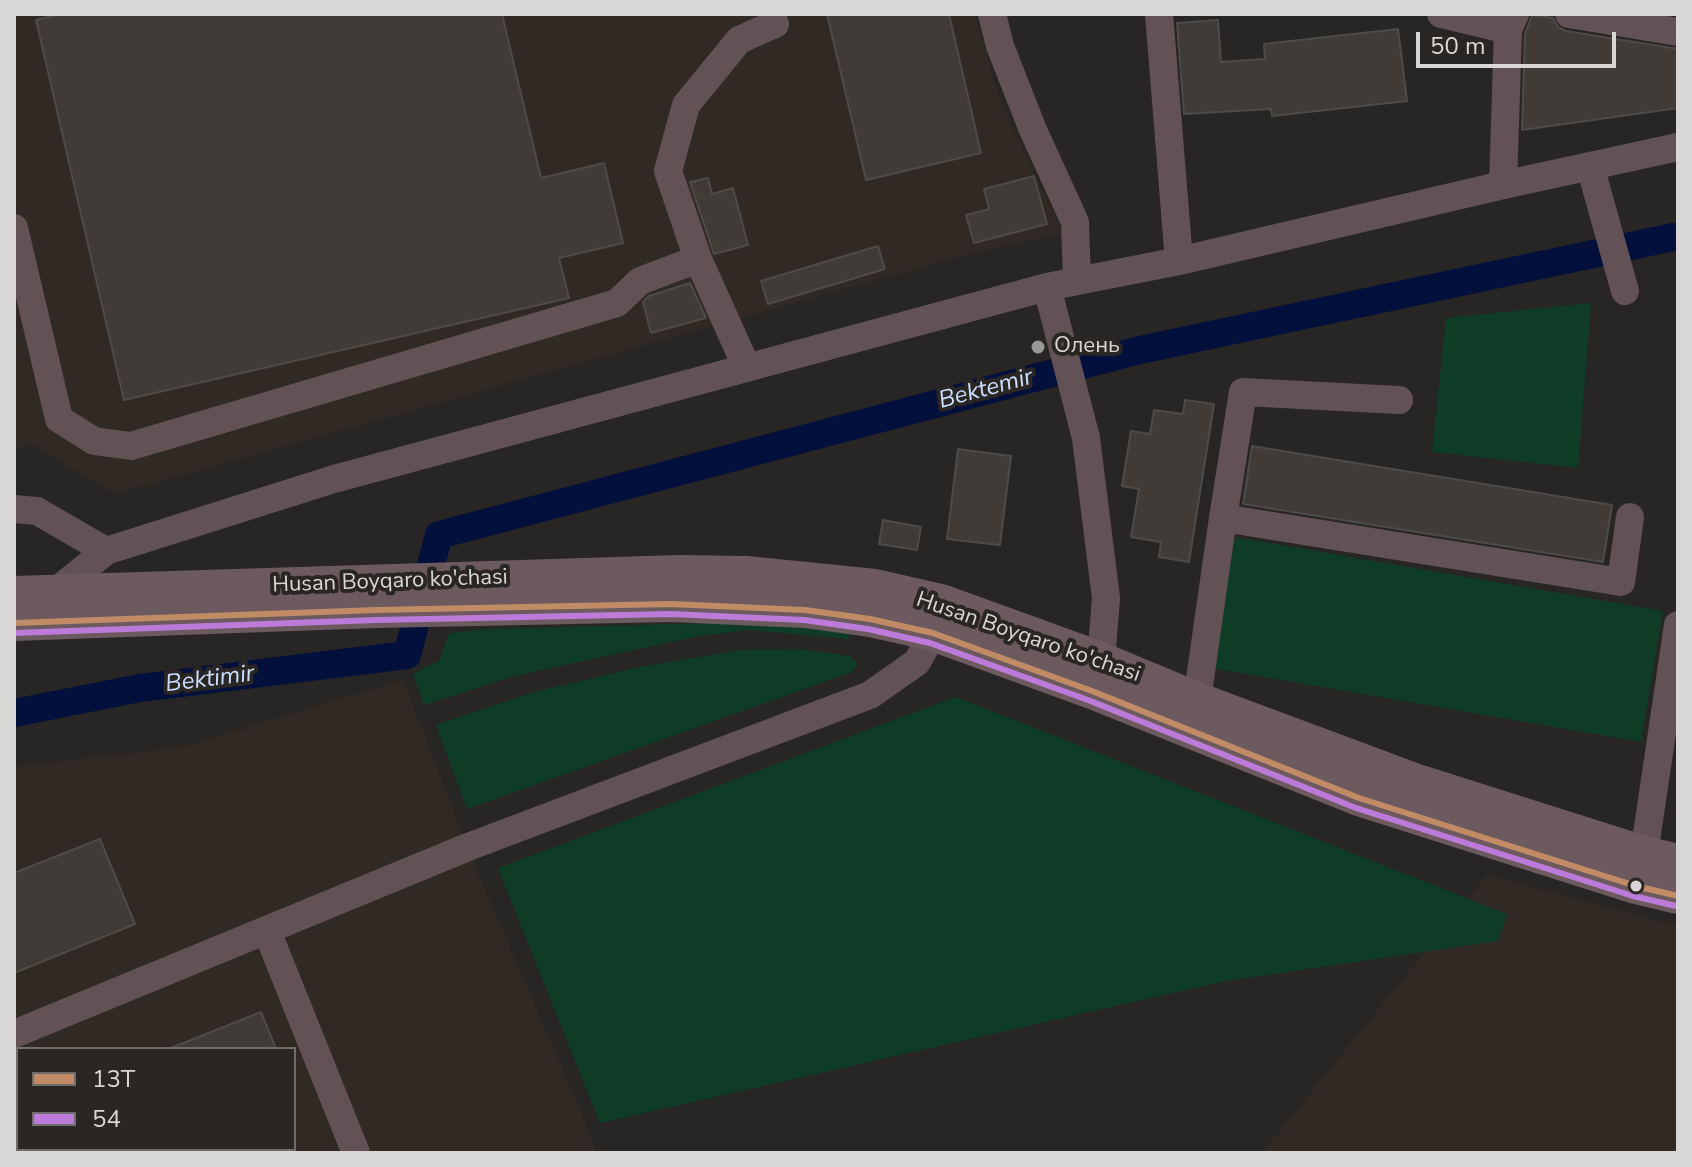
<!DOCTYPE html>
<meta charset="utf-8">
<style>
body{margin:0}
#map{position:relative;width:1692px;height:1167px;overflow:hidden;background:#282625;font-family:"Nunito Sans",sans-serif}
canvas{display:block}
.frame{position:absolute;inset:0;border:16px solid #d9d7d5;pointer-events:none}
.legend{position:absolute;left:16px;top:1047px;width:280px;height:104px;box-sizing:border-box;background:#292624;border:2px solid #6f6d6b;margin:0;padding:10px 14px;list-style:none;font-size:24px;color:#d9d7d5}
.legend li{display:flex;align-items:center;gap:16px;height:40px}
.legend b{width:40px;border:2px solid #6f6d6b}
.scale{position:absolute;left:1416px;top:32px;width:200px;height:36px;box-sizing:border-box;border:4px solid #d9d7d5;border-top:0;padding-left:10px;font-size:24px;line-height:28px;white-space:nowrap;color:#d9d7d5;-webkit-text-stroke:6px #292624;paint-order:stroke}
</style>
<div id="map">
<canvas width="1692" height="1167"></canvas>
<div class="frame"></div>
<ul class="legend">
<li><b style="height:10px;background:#c18c65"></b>13Т</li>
<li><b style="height:10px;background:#bd7bd9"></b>54</li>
</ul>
<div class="scale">50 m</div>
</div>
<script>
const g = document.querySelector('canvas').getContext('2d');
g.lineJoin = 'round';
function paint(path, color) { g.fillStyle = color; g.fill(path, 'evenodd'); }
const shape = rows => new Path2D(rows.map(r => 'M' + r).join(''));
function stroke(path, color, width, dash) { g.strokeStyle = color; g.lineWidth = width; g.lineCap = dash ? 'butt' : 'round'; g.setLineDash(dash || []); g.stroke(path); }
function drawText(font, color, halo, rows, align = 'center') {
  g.font = font + ' "Nunito Sans",sans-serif'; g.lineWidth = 8; g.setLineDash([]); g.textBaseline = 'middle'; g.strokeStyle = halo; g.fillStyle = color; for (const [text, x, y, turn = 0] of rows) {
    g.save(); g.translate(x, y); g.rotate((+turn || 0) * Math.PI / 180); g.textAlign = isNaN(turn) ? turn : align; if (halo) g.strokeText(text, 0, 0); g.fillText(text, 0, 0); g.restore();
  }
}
paint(shape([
 [14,14,975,14,1000,101,1063,233,969,254,115,494,32,445,14,448],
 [403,680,479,876,582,1114,596,1153,14,1153,14,767,182,747],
 [18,1049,294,1049,294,1149,18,1149],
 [1487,875,1678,926,1678,1153,1262,1153]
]), '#312923');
paint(shape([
 [1591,303,1578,468,1432,452,1446,318],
 [1235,537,1663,611,1641,742,1212,668],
 [748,622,849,633,848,639,748,630,699,636,514,676,424,705,413,674,439,661,449,633,488,629],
 [799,649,851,656,857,664,852,672,467,809,436,725,534,692,639,667,741,650],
 [956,697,1507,914,1498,941,1226,981,600,1123,498,868]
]), '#0e3c26');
stroke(shape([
 [14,713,140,688,407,655,439,535,1140,350,1678,236]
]), '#04103c', 28);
const building = shape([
 [61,14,502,14,541,178,604,163,623,243,559,258,569,298,124,400,36,20,61,14],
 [827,14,949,14,981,153,866,180,827,14],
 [1532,15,1553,18,1558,27,1566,31,1678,49,1678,108,1522,130,1525,34,1532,15],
 [1218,20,1221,62,1265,59,1264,44,1398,29,1407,101,1272,116,1271,109,1184,114,1177,23,1218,20],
 [1034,176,1047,224,974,243,966,215,989,209,984,189,1034,176],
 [708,178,712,194,733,188,748,245,714,254,690,182,708,178],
 [878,246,885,269,768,304,761,281,878,246],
 [690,283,706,318,651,333,643,302,649,296,690,283],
 [1185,400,1214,404,1189,562,1159,557,1161,542,1131,537,1139,489,1122,486,1131,431,1150,434,1154,410,1183,414,1185,400],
 [1252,446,1612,505,1603,562,1243,504,1252,446],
 [958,449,1011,456,1000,545,947,539,958,449],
 [883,520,921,527,917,550,879,544,883,520],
 [100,839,135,924,14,973,14,873,100,839],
 [261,1012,276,1049,171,1049,171,1048,261,1012]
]);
paint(building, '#403b36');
stroke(building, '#4d4b4a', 2);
stroke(shape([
 [992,14,1000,46,1033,130,1075,222,1077,280],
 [1159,14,1179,261],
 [1441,14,1508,30],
 [1569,14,1678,32],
 [1590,166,1625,291],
 [1503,185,1508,30,1515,14],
 [14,228,59,419,94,441,131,446,617,303,640,281,698,259],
 [1047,287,1086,438,1106,598,1101,660,1095,678],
 [747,368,698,259,668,171,686,105,739,40,775,24],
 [14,509,37,511,106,551],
 [1223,518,1243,392,1399,400],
 [54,593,106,551,334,479,1047,287,1179,261,1503,185,1678,147],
 [1197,700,1223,518,1621,582,1630,517],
 [1644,854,1678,625],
 [267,931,356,1153],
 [14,1034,468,847,870,695,917,662,933,633,937,615]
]), '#625256', 28);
stroke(shape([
 [14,594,679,573,746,574,875,587,941,602,1101,660,1197,700,1420,783,1644,854,1678,862],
 [14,623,377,610,671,604,805,610,870,619,933,633,1092,691,1359,798,1636,886,1678,896]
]), '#6c5a5f', 36);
stroke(shape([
 [14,623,377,610,671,604,805,610,870,619,933,633,1092,691,1359,798,1636,886,1678,896]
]), '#c18c65', 6);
stroke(shape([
 [14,633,377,620,671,614,804,620,868,629,930,643,1088,700,1356,808,1633,896,1676,906]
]), '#bd7bd9', 6);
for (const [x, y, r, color] of [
 [1038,347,8,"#9b9997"],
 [1636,886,7,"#d9d7d5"]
]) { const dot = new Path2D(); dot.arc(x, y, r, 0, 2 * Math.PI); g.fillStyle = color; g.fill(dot); stroke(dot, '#292624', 3); }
drawText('22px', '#d9d7d5', '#292624', [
 ["Олень",1054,347]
], 'left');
drawText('22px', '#d9d7d5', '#292624', [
 ["Husan Boyqaro ko'chasi",390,582,-2],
 ["Husan Boyqaro ko'chasi",1028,638,19]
]);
drawText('italic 24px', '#c9ddfd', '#292624', [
 ["Bektemir",986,390,-15],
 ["Bektimir",210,680,-7]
]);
</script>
